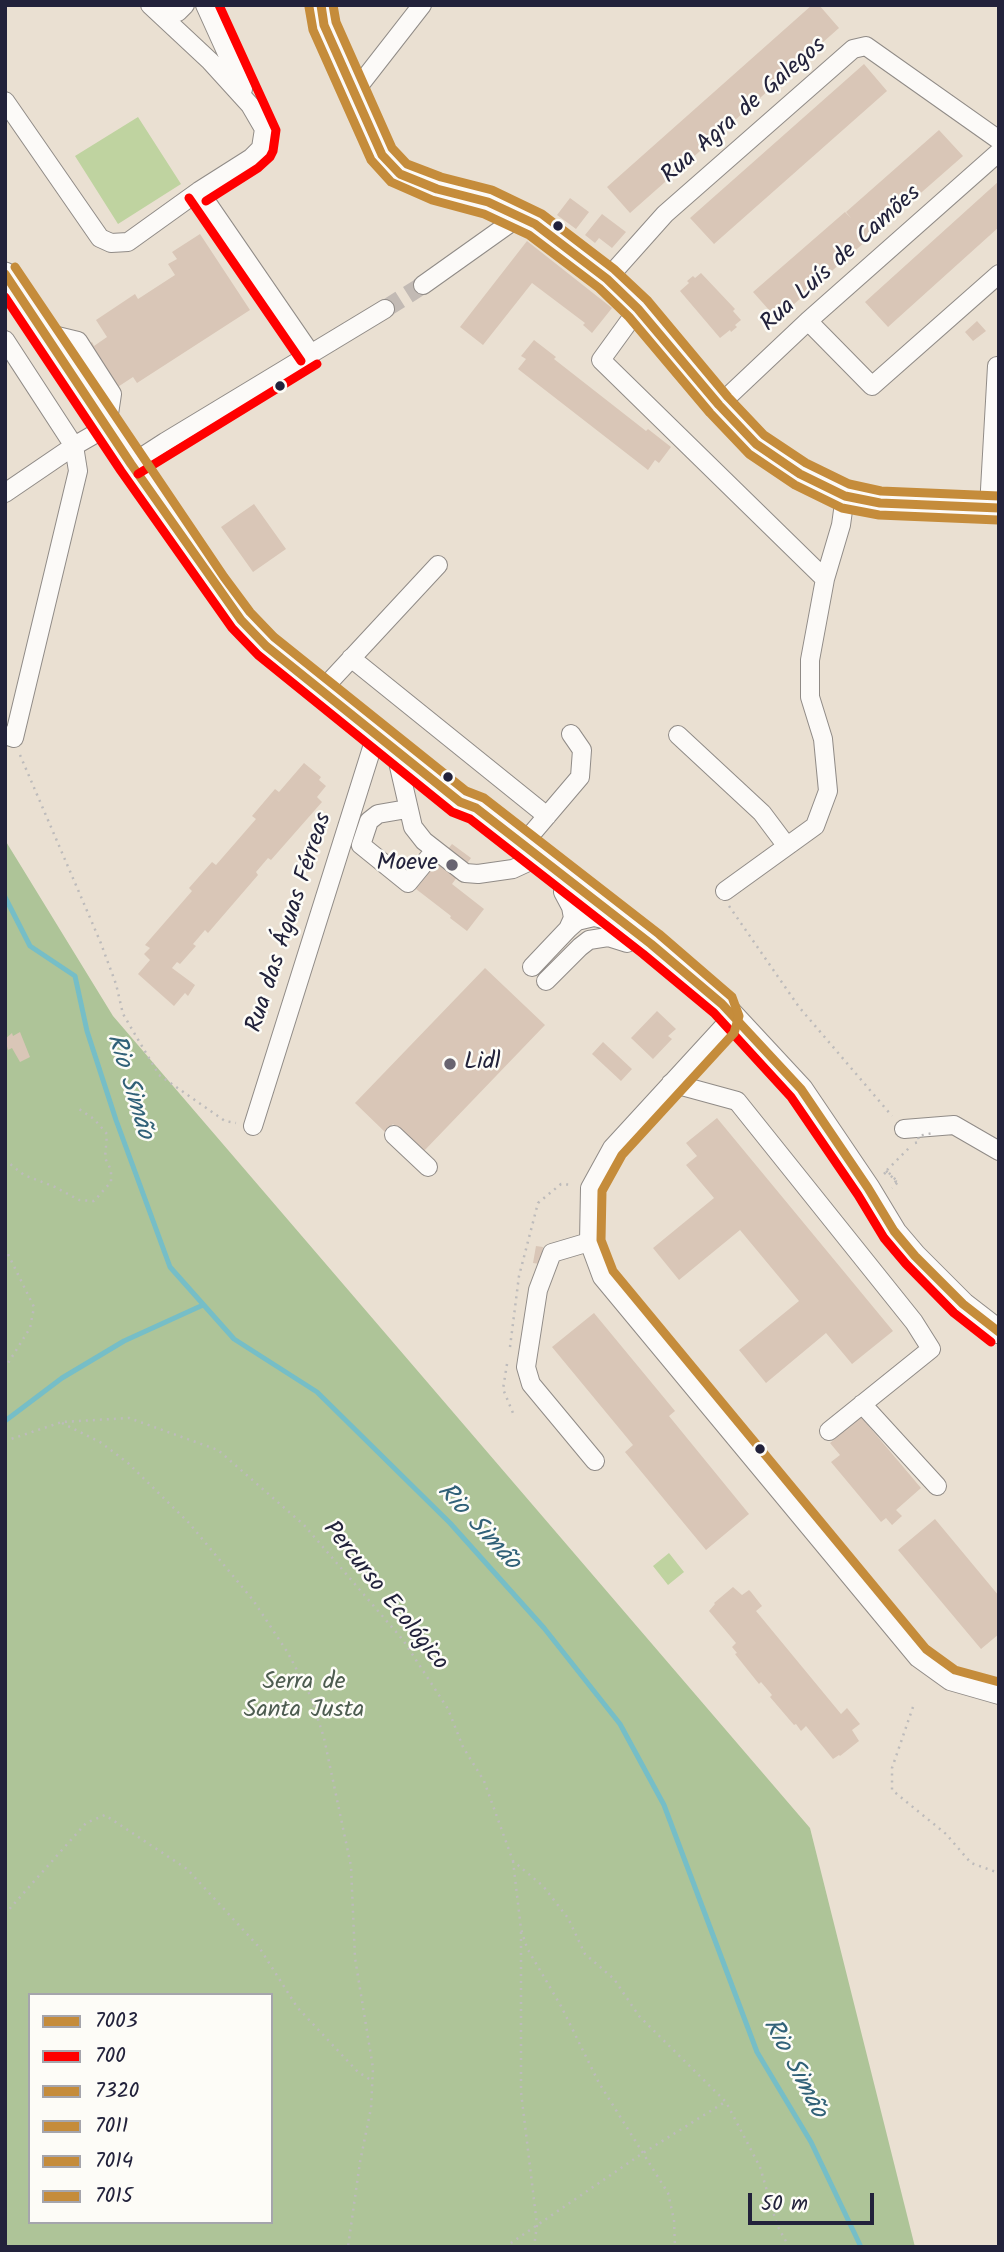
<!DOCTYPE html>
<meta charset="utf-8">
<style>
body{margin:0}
#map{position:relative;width:1004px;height:2252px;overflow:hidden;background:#eae0d2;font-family:Kalam,sans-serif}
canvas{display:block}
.frame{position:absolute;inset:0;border:7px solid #22223b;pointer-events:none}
.legend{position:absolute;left:28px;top:1993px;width:245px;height:231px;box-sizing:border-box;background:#fdfcf7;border:2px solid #a5a5ac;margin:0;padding:9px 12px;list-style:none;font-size:21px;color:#22223b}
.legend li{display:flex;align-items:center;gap:14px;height:35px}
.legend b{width:35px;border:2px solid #a5a5ac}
.scale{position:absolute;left:748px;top:2193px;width:126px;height:32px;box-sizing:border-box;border:4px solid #22223b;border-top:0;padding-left:9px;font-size:21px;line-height:24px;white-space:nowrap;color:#22223b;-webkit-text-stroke:5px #fdfcf7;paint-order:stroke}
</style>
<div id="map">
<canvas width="1004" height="2252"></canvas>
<div class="frame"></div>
<ul class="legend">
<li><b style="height:9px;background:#c58c3b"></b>7003</li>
<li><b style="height:9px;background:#f00"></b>700</li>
<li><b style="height:9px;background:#c58c3b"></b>7320</li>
<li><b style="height:9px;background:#c58c3b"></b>7011</li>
<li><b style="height:9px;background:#c58c3b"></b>7014</li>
<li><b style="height:9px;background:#c58c3b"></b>7015</li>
</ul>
<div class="scale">50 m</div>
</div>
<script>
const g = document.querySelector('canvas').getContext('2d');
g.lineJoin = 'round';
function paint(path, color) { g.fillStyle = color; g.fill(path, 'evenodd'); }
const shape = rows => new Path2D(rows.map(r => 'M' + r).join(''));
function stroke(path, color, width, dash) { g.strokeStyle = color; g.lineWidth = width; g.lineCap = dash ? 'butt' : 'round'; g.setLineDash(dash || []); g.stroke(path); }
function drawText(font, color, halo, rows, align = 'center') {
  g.font = font + ' Kalam,sans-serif'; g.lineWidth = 5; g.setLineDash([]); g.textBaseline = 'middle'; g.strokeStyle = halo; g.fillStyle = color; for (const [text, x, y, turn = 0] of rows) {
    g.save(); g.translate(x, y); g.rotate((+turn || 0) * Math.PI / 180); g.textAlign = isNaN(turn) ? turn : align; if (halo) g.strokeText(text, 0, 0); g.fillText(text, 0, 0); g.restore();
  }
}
paint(shape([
 [138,117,181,184,118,224,75,156],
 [669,1553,684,1572,668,1585,653,1566]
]), '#bfd3a0');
paint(shape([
 [5,840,113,1016,810,1828,915,2247,5,2247],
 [30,1995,271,1995,271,2222,30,2222]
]), '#aec498');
stroke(shape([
 [5,897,30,946,75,976,87,1031,116,1120,170,1267,234,1339,317,1392,450,1523,544,1628,620,1724,664,1805,757,2052,811,2142,861,2247],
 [5,1421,62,1378,124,1341,203,1305]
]), '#76bec7', 5);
paint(shape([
 [812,5,819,5,839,28,630,213,607,187],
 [864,64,887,91,714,244,690,218],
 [939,130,963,156,777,319,753,292,845,212,851,218,846,212],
 [999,181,999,227,888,327,865,302],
 [570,198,589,212,576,229,557,215],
 [602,214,626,232,612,248,599,238,595,243,585,235],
 [200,234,250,310,137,383,133,377,104,396,76,352,92,342,94,346,107,337,96,320,135,294,138,299,175,275,168,264,177,259,172,252],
 [527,241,612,308,592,333,583,325,585,323,532,283,483,345,460,327],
 [701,273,735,309,733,311,741,320,735,325,737,327,731,332,730,330,720,338,680,291,689,283,687,281,693,276,695,278],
 [977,321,986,331,973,341,965,332],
 [534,340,556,357,554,359,646,431,648,429,671,447,659,463,655,460,648,470,518,369,526,359,521,356],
 [254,504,286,549,253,572,221,527],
 [304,763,321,777,319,780,326,786,317,797,322,802,271,860,268,858,256,872,258,875,208,933,205,930,193,944,196,946,180,964,177,962,172,968,195,985,188,996,185,993,174,1006,138,974,150,960,144,954,150,948,145,945,192,891,189,888,212,862,216,865,256,819,252,816,275,789,279,792],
 [452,844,471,858,452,884,484,909,467,931,450,918,451,916,416,889],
 [485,968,545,1025,423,1152,393,1124,385,1132,355,1103],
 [657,1011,676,1029,668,1036,672,1039,653,1059,631,1038],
 [20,1032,30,1057,20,1062,12,1048,8,1050,5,1039,12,1033,13,1036],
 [603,1042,632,1069,621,1081,592,1054],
 [717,1118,893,1331,852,1364,826,1333,766,1383,739,1350,799,1301,740,1230,679,1280,653,1248,714,1198,686,1165,697,1156,686,1143],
 [536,1246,543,1247,540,1264,533,1263],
 [594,1313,675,1411,669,1416,749,1514,706,1550,625,1452,633,1445,552,1347],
 [861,1417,921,1488,896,1510,902,1516,892,1525,886,1518,881,1522,831,1462,840,1455,830,1443],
 [935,1519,999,1596,999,1634,981,1649,898,1550],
 [733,1587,742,1595,749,1590,751,1592,762,1606,756,1611,841,1714,847,1708,860,1724,852,1730,859,1741,840,1756,839,1755,833,1759,806,1726,801,1731,796,1724,794,1725,770,1697,772,1695,767,1689,761,1682,759,1684,735,1654,737,1653,732,1647,736,1643,709,1611,715,1604,714,1603]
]), '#d9c6b7');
stroke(shape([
 [385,309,423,285]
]), '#c2bab4', 18, [18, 9]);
const minor = shape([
 [205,5,243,89],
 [321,5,324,25,382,155,400,174,437,189,488,202,535,224,607,279,638,309,719,405,756,444,800,474,845,496,880,503,999,508],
 [163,16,178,12,185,5],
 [355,91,422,5],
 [5,101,100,238,111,243,128,242,199,191,251,158,261,148,264,129,250,105,210,61,150,5],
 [199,191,311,354],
 [607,279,665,214,853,49,866,46,999,140],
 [423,285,520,216],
 [638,309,601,360,825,579],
 [808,321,872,386,999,274],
 [5,340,74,446,78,471,14,738,5,735],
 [719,405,808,321,999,152],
 [131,464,165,442,385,309],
 [5,493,74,446,107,427,112,394,78,341,45,333],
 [989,507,997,366],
 [351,658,547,816],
 [321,691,438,565],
 [678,735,762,813,786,845],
 [395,749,413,827,424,841,465,873,478,874,513,869,526,863,529,849],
 [407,809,378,814,369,821,361,845,408,883,435,850],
 [523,844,580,777,582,750,571,734],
 [725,891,815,826,828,791,823,739,810,697,810,660,825,579,841,525,845,496],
 [568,929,577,921,594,917,603,919,619,929],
 [532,967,568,929,573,918,571,907,563,892],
 [546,981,580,947,589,940,608,937,627,943],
 [722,1004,727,1017,724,1026,612,1148,590,1188,589,1242,602,1277,918,1658,950,1681,999,1695],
 [671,1083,737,1101,914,1322,931,1349,829,1431],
 [253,1126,376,735],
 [904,1129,954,1125,999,1151],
 [394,1135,428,1167],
 [589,1242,552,1253,538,1290,526,1367,531,1384,595,1461],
 [862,1404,937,1486]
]);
const major = shape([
 [5,274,131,464,241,620,266,646,321,691,460,802,476,808,651,944,722,1004,801,1089,868,1188,894,1231],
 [886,1222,915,1256,963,1304,999,1332]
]);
stroke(minor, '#908b87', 20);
stroke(major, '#908b87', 25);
stroke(shape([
 [20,755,100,941,116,984,123,1014,159,1075,225,1121,236,1123],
 [729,906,799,1007,892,1116],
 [5,1160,24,1175,55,1187,79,1200,94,1201,111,1182,111,1170,105,1158,107,1134,94,1119,79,1109],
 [887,1170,910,1147],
 [884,1174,887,1171,898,1182,892,1188],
 [5,1248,34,1307,30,1328,5,1368],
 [510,1347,519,1276,538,1203,561,1184,573,1185],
 [507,1364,503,1389,513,1413],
 [62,1423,100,1442,128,1463,189,1523,253,1600,288,1653,311,1697,324,1738,351,1866,355,1958,373,2068,371,2108,360,2162,348,2247],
 [5,1441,62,1422,129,1418,218,1450,304,1525,403,1640,448,1709,463,1747,484,1781,513,1861,543,1886,568,1918,585,1954,614,1979,639,2016,726,2102,760,2167,777,2225,789,2247],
 [913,1707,892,1768,892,1790,946,1834,971,1863,999,1873],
 [513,1861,521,1929,527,1948,561,2006,599,2083,668,2193,674,2220,675,2247],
 [5,1914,86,1823,105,1815,187,1869,259,1947,297,2007,358,2072,371,2080],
 [521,1932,521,2092,537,2225,534,2247],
 [505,2247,643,2153,725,2102]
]), '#bdbbbb', 2.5, [2, 5]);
stroke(minor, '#fcfaf8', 18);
stroke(major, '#fcfaf8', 23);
stroke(shape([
 [915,1143,919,1142,918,1136,933,1133],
 [886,1171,896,1181,892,1186]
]), '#bdbbbb', 2.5, [2, 5]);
stroke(shape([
 [5,274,131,464,241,620,266,646,460,802,476,808,651,944,722,1004,801,1089,868,1188,894,1231,915,1256,963,1304,999,1332]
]), '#c58c3b', 9);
stroke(shape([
 [189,198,301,361],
 [206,201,258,168,270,157,273,151,276,130,219,5],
 [5,297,121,471,232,628,258,655,452,812,470,819,643,954,714,1013,791,1097,858,1195,884,1238,906,1264,954,1313,991,1342],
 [138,474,317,364]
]), '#f00', 9);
stroke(shape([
 [15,267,224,577,250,612,274,637,466,791,484,798,659,934,732,997,739,1016,734,1033,622,1155,602,1191,601,1240,613,1271,926,1649,955,1670,999,1682]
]), '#c58c3b', 9);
stroke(shape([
 [321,5,324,25,382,155,400,174,437,189,488,202,535,224,607,279,638,309,719,405,756,444,800,474,845,496,880,503,999,508]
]), '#c58c3b', 9);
stroke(shape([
 [309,7,313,30,371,160,391,182,432,200,484,214,529,235,599,288,629,317,710,413,749,454,795,485,842,508,879,515,998,520]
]), '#c58c3b', 9);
stroke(shape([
 [333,5,336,22,392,148,407,164,441,177,492,190,542,214,614,269,647,300,728,397,764,435,806,463,849,484,881,491,999,496]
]), '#c58c3b', 9);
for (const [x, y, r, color] of [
 [558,226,6,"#22223b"],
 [280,386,6,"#22223b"],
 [448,777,6,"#22223b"],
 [452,865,7,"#686470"],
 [450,1064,7,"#686470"],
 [760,1449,6,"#22223b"]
]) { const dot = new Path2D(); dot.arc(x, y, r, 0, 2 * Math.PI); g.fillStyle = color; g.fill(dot); stroke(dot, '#fdfcf7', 2.5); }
drawText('24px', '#22223b', '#fdfcf7', [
 ["Rua Agra de Galegos",745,112,-41],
 ["Rua Luís de Camões",842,260,-42],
 ["Rua das Águas Férreas",291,923,-72],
 ["Percurso Ecológico",384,1597,51]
]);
drawText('24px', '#22223b', '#fdfcf7', [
 ["Moeve",438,865],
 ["Lidl",464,1064,"left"]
], 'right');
drawText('24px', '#4d5c50', '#fdfcf7', [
 ["Serra de",304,1684],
 ["Santa Justa",304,1712]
]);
drawText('italic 26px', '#316178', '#fdfcf7', [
 ["Rio Simão",128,1087,73],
 ["Rio Simão",477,1528,47],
 ["Rio Simão",793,2069,62]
]);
</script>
